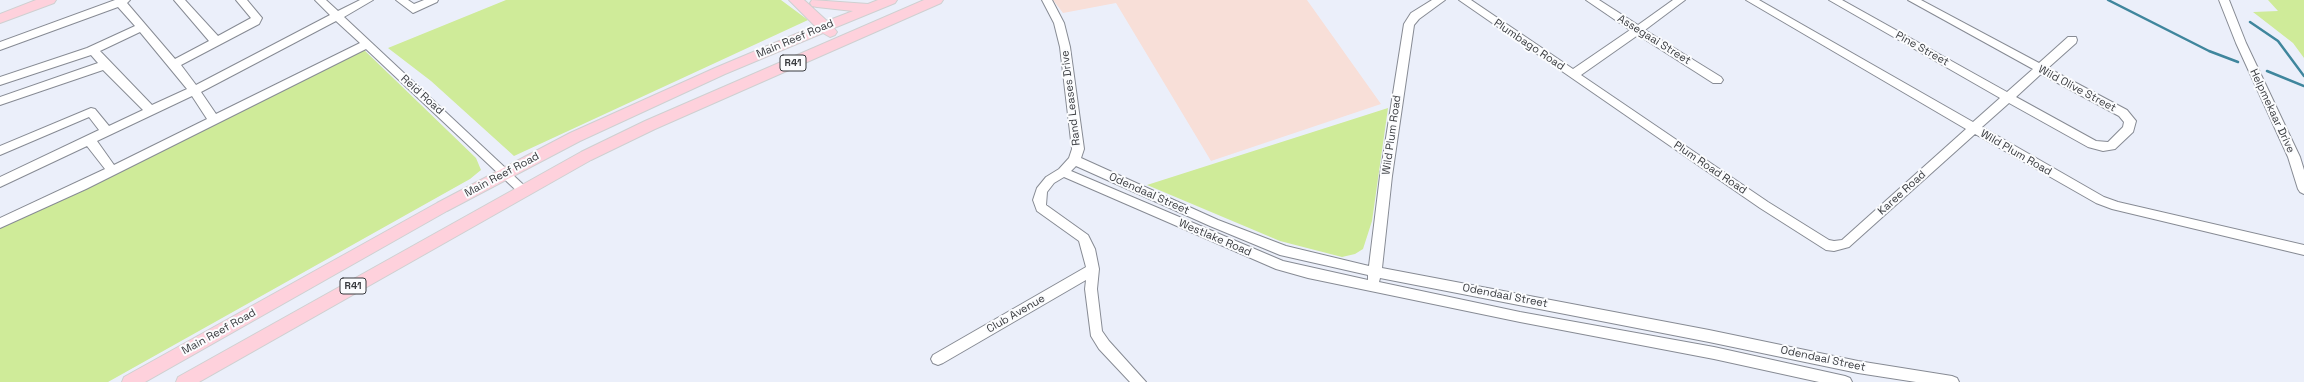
<!DOCTYPE html>
<style>
body{margin:0}
canvas{display:block;background:#ebeffa}
</style>
<canvas width="2304" height="382"></canvas>
<script>
const g = document.querySelector('canvas').getContext('2d');
g.lineJoin = 'round';
function paint(path, color) { g.fillStyle = color; g.fill(path, 'evenodd'); }
const shape = rows => new Path2D(rows.map(r => 'M' + r).join(''));
function stroke(path, color, width, dash) { g.strokeStyle = color; g.lineWidth = width; g.lineCap = dash ? 'butt' : 'round'; g.setLineDash(dash || []); g.stroke(path); }
function drawText(font, color, halo, rows, align = 'center') {
  g.font = font + ' "Space Grotesk",sans-serif'; g.lineWidth = 4; g.setLineDash([]); g.textBaseline = 'middle'; g.strokeStyle = halo; g.fillStyle = color; for (const [text, x, y, turn = 0] of rows) {
    g.save(); g.translate(x, y); g.rotate((+turn || 0) * Math.PI / 180); g.textAlign = isNaN(turn) ? turn : align; if (halo) g.strokeText(text, 0, 0); g.fillText(text, 0, 0); g.restore();
  }
}
paint(shape([
 [1053,0,1307,0,1381,104,1211,161,1116,3,1063,13]
]), '#f8dfd8');
paint(shape([
 [506,0,781,0,808,20,514,156,431,81,388,48],
 [2268,0,2304,0,2304,58,2293,43,2253,12,2278,11],
 [361,47,476,158,481,170,470,179,108,382,0,382,0,227],
 [1388,108,1372,221,1363,249,1355,254,1342,257,1280,241,1147,185]
]), '#cfeb99');
stroke(shape([
 [2108,0,2209,51,2238,62],
 [2250,22,2278,41,2304,76],
 [2267,71,2304,86]
]), '#3f869d', 2.5);
const minor = shape([
 [115,0,130,0,127,3,175,59,209,41,174,0,185,0,218,36,251,18,236,0,247,0,262,18,259,24,181,65,196,85,330,15,315,0,326,0,338,11,360,0,373,0,344,17,529,190,527,193,519,193,366,49,86,189,0,228,0,218,105,169,87,146,0,187,0,177,99,130,89,117,0,155,0,146,91,108,95,109,109,126,143,110,103,70,0,105,0,97,98,63,91,55,0,85,0,77,87,48,135,26,118,7,0,50,0,42,115,0],
 [336,21,360,43,216,114,201,92,336,21],
 [140,32,187,89,152,105,100,51,140,32],
 [192,96,207,119,114,165,97,141,192,96],
 [396,0,408,0,414,4,424,0,438,0,437,2,413,13,396,0],
 [1042,0,1052,0,1064,23,1070,47,1084,149,1081,158,1218,220,1286,246,1369,266,1380,176,1404,24,1411,13,1432,0,1445,0,1419,19,1414,25,1392,176,1382,268,1709,330,1858,361,1952,376,1957,378,1959,382,1916,382,1858,373,1709,342,1380,278,1379,282,1520,312,1714,347,1845,376,1850,378,1852,382,1819,382,1714,359,1520,322,1308,278,1276,269,1064,177,1054,183,1047,192,1046,205,1088,235,1095,249,1099,269,1097,289,1102,331,1109,341,1146,382,1130,382,1099,349,1091,336,1085,289,1086,280,943,363,938,365,933,363,931,359,933,355,1086,267,1079,241,1037,211,1033,200,1037,188,1046,177,1059,169,1069,158,1072,149,1060,47,1054,23,1042,0],
 [1076,166,1210,226,1280,255,1368,275,1368,280,1283,261,1071,171,1076,166],
 [1459,0,1471,0,1573,69,1630,30,1586,0,1599,0,1638,25,1673,0,1685,0,1645,30,1721,77,1723,80,1721,83,1713,83,1638,35,1581,75,1768,202,1829,240,1834,241,1842,240,1966,129,1746,0,1759,0,1973,122,2000,98,1829,0,1842,0,2007,92,2033,69,1908,0,1921,0,2039,63,2068,37,2076,37,2077,40,2076,43,2048,68,2127,110,2136,121,2133,132,2115,149,2103,151,2088,147,2009,103,1982,127,2104,197,2118,202,2304,245,2304,255,2112,209,2096,203,1975,134,1849,247,1834,251,1826,250,1760,208,1459,0],
 [2041,74,2119,116,2124,122,2123,127,2108,142,2096,141,2016,97,2041,74],
 [2219,0,2229,0,2246,43,2300,157,2304,170,2304,194,2300,192,2298,189,2288,157,2236,43,2219,0]
]);
const major = shape([
 [36,0,56,0,54,3,0,23,0,14,36,0],
 [789,0,804,0,827,21,853,11,817,7,812,6,810,3,812,0,868,4,878,0,897,0,895,3,834,28,837,32,835,35,830,37,823,33,725,74,580,141,447,211,145,382,122,382,124,377,437,203,570,133,715,68,815,26,789,0],
 [924,0,943,0,941,3,655,129,591,160,199,382,176,382,178,377,581,152,645,121,924,0]
]);
stroke(minor, '#878b94', 2);
stroke(major, '#cfd0d1', 2);
paint(minor, '#fff');
paint(major, '#fed1dc');
for (const [x, y, w] of [
 [793,63,26],
 [353,286,26]
]) { const box = new Path2D(); box.roundRect(x - w / 2, y - 8, w, 16, 3); g.fillStyle = '#fbfcfe'; g.fill(box); stroke(box, '#393b3f', 1); }
drawText('bold 10px', '#393b3f', null, [
 ["R41",793,63],
 ["R41",353,286]
]);
drawText('11px', '#393b3f', '#fbfcfe', [
 ["Main Reef Road",795,39,-23],
 ["Assegaai Street",1654,40,32],
 ["Plumbago Road",1529,45,34],
 ["Pine Street",1922,49,29],
 ["Wild Olive Street",2077,89,28],
 ["Reid Road",422,95,42],
 ["Rand Leases Drive",1071,98,-97],
 ["Helpmekaar Drive",2272,111,65],
 ["Wild Plum Road",1392,135,-82],
 ["Wild Plum Road",2016,153,30],
 ["Plum Road Road",1710,168,34],
 ["Main Reef Road",502,175,-28],
 ["Karee Road",1902,193,-42],
 ["Odendaal Street",1149,194,24],
 ["Westlake Road",1215,238,23],
 ["Odendaal Street",1505,296,11],
 ["Club Avenue",1016,314,-30],
 ["Main Reef Road",219,332,-29],
 ["Odendaal Street",1823,359,12]
]);
</script>
